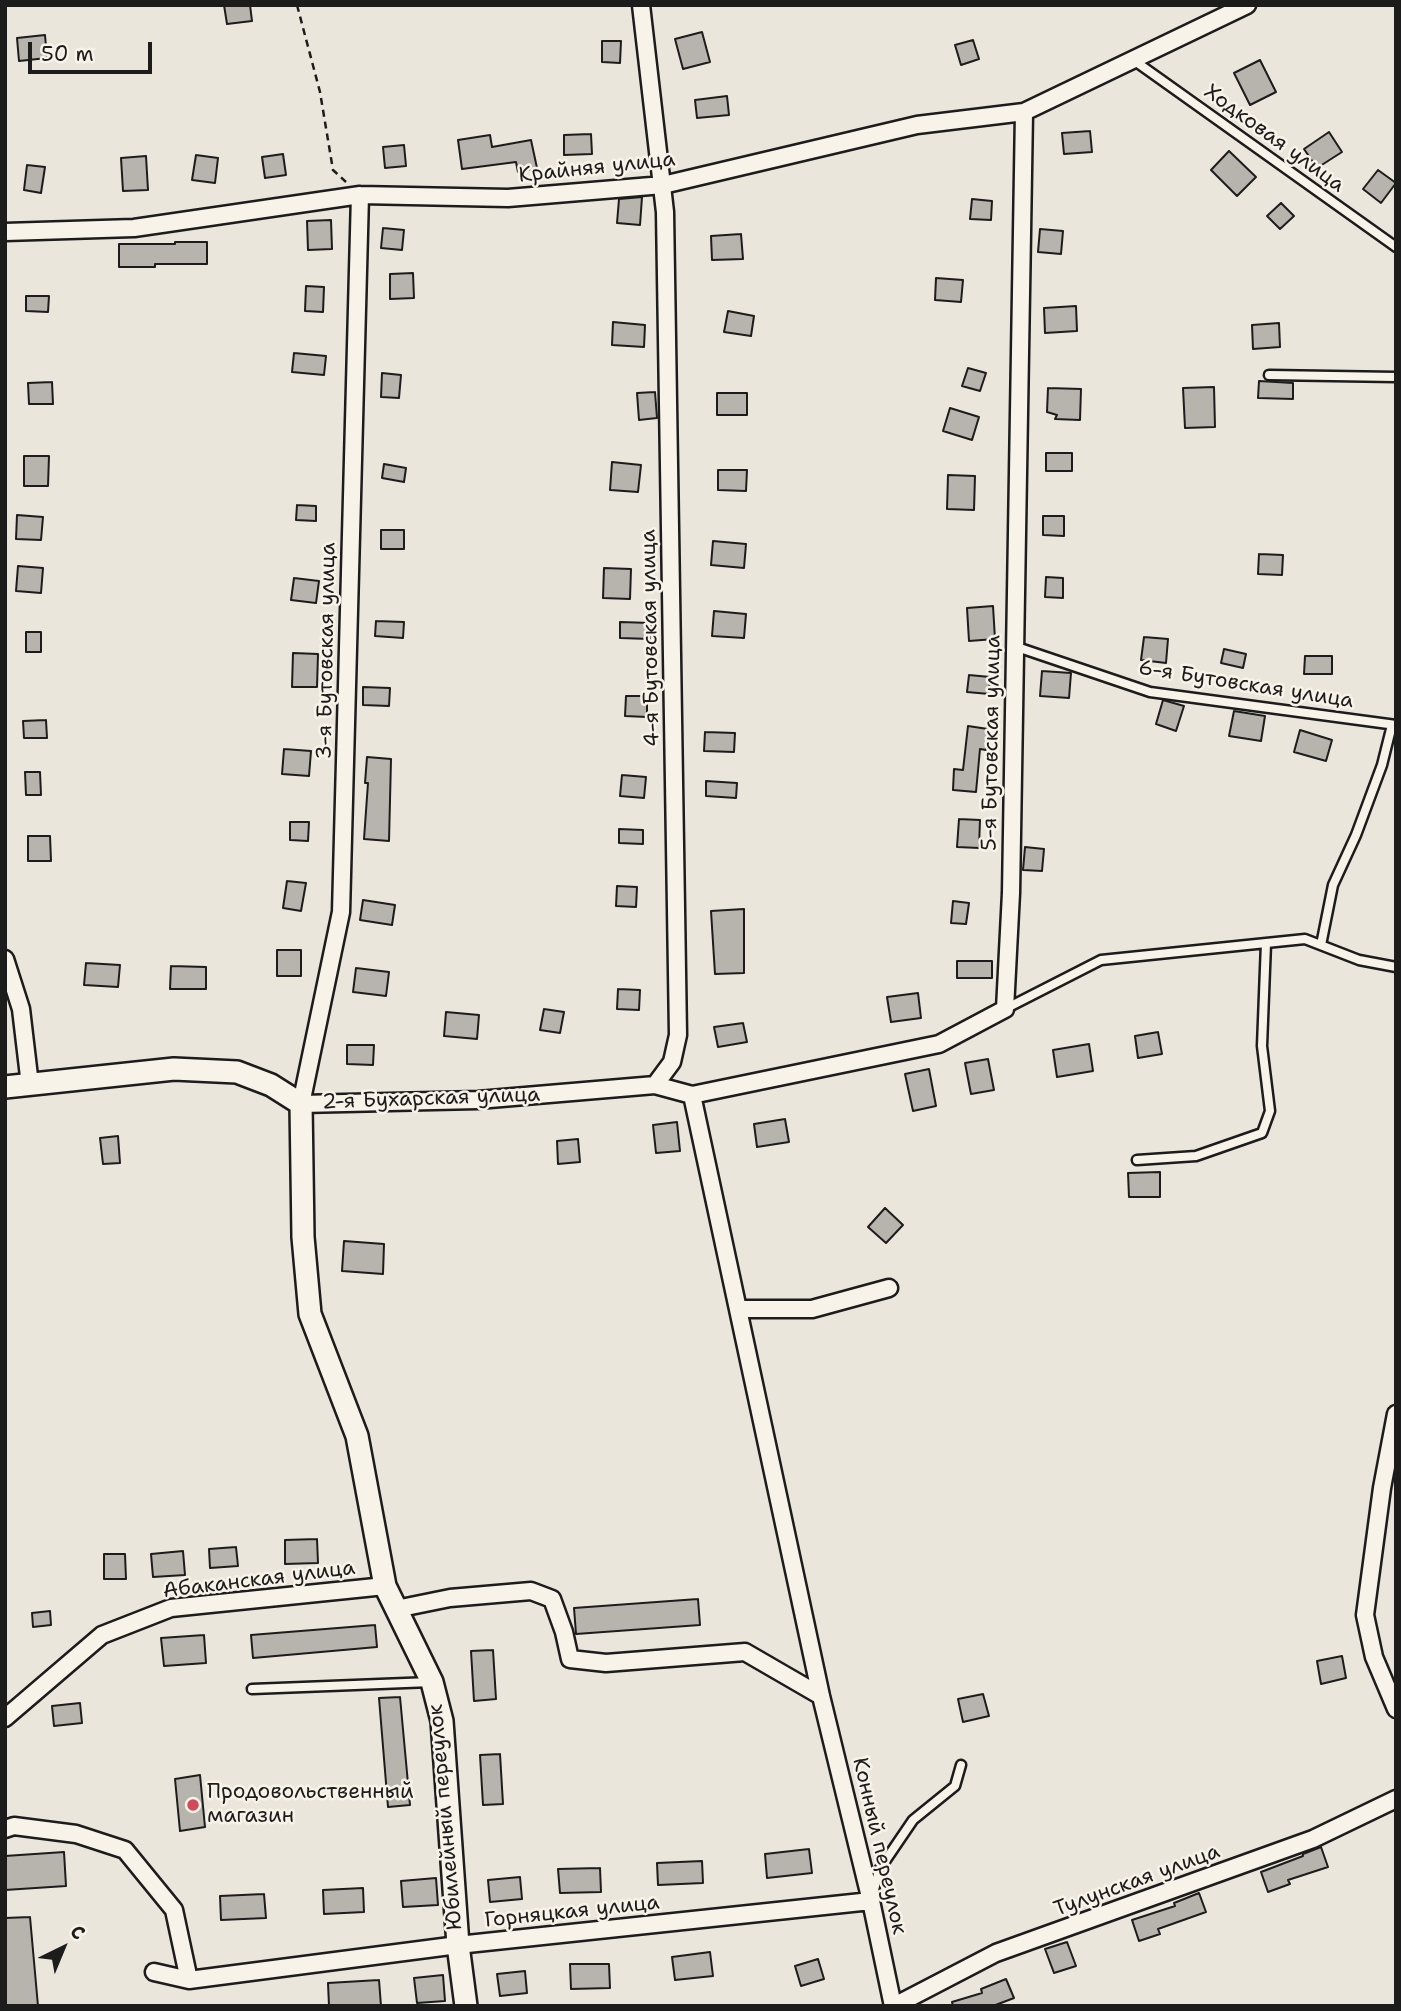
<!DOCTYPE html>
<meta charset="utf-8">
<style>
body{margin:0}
#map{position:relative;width:1401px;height:2011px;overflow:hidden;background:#eae6dc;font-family:"Shantell Sans",sans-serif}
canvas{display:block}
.frame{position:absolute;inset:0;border:7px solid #1c1c1c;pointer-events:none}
.north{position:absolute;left:28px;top:1913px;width:70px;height:70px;-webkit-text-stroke:5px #f7f3e8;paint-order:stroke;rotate:43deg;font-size:19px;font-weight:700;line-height:28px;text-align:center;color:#1c1c1c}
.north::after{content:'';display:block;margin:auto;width:24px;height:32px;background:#1c1c1c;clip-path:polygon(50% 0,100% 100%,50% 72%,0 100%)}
.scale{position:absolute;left:28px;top:42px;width:124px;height:32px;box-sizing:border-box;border:4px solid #1c1c1c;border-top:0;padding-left:9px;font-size:21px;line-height:24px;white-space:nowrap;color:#1c1c1c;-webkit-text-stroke:5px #f7f3e8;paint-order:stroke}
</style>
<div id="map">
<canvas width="1401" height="2011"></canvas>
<div class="frame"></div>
<div class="north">С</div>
<div class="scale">50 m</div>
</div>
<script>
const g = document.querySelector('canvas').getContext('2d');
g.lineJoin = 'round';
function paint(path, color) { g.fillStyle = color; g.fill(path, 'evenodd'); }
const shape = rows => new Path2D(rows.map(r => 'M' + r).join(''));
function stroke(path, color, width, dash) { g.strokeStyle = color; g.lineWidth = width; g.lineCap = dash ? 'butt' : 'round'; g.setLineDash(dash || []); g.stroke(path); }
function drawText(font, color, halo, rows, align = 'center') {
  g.font = font + ' "Shantell Sans",sans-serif'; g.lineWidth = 5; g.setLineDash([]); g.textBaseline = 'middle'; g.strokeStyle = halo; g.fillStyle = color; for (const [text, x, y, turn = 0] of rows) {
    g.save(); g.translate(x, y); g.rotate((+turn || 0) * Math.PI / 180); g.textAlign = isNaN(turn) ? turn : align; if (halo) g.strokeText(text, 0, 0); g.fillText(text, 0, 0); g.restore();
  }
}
const building = shape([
 [224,5,250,5,252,21,227,24,224,5],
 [702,32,710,62,683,69,675,39,702,32],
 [45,35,47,58,19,61,17,38,45,35],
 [973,40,979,59,961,65,955,45,973,40],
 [602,41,621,41,620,63,602,62,602,41],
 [1260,60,1276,92,1250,105,1234,73,1260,60],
 [727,96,729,115,697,118,695,100,727,96],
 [1090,131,1092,152,1064,154,1062,133,1090,131],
 [1329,132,1342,152,1317,168,1304,149,1329,132],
 [591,134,592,154,564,155,564,135,591,134],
 [490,135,492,147,531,140,537,168,518,172,516,162,462,169,458,140,490,135],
 [404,145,406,166,385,168,383,147,404,145],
 [1229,151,1256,177,1237,196,1211,170,1229,151],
 [283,154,286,175,265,178,262,157,283,154],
 [196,155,218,158,215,183,192,180,196,155],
 [146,156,148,190,123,191,121,158,146,156],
 [27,165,45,167,41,193,24,190,27,165],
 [1378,170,1396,183,1381,203,1363,189,1378,170],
 [642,197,640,225,617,223,619,199,642,197],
 [972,199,992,201,991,220,970,219,972,199],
 [1281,203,1294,216,1280,229,1267,216,1281,203],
 [331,220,332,249,308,250,307,221,331,220],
 [383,228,404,230,402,250,381,248,383,228],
 [1040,229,1063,231,1061,254,1038,252,1040,229],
 [741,234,743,259,712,260,711,236,741,234],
 [175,242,207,242,207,264,155,264,155,267,119,267,119,244,175,244,175,242],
 [413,273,414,298,390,299,390,274,413,273],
 [936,278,963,280,961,302,935,300,936,278],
 [306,286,324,287,323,312,305,311,306,286],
 [26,296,49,296,48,312,26,311,26,296],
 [1076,306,1077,331,1045,333,1044,308,1076,306],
 [728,311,754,316,751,336,724,332,728,311],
 [613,322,645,325,644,347,612,345,613,322],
 [1279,323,1280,347,1253,349,1252,325,1279,323],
 [294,353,326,356,324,375,292,372,294,353],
 [968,368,986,373,980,391,962,386,968,368],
 [382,373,401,375,399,398,381,397,382,373],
 [1259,381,1293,383,1293,399,1258,398,1259,381],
 [52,382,53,404,29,404,28,383,52,382],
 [1214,387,1215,427,1185,428,1183,388,1214,387],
 [1048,388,1081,389,1080,420,1055,419,1057,415,1047,412,1048,388],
 [655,392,657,418,639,420,637,393,655,392],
 [717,393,747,393,747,415,717,415,717,393],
 [950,408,979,417,972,440,943,431,950,408],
 [1046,453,1072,453,1072,471,1046,471,1046,453],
 [24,456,49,456,48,486,24,486,24,456],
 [612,462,641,465,638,492,610,490,612,462],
 [384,464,406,468,404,482,382,478,384,464],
 [718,470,747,470,746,491,718,490,718,470],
 [948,475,975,476,974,510,947,509,948,475],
 [297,505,316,506,316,521,296,520,297,505],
 [17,515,43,517,41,540,16,539,17,515],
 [1043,516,1064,516,1064,536,1043,535,1043,516],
 [381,530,404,530,404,549,381,549,381,530],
 [713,541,746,544,744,568,711,565,713,541],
 [1259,554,1283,555,1282,575,1258,574,1259,554],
 [18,566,43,568,41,593,16,591,18,566],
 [604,568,631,569,630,599,603,598,604,568],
 [1046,577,1063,578,1063,598,1045,597,1046,577],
 [294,578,319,581,316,603,291,600,294,578],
 [993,606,995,639,969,641,967,608,993,606],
 [714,611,746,614,744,638,712,636,714,611],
 [376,621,404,622,403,638,375,636,376,621],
 [620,622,651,623,650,639,620,638,620,622],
 [26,632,41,632,41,652,26,652,26,632],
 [1144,637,1168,639,1166,663,1141,660,1144,637],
 [1224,649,1246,654,1243,668,1221,663,1224,649],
 [293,653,318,654,317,687,292,687,293,653],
 [1305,656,1332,656,1332,674,1304,674,1305,656],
 [1042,671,1071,673,1069,698,1040,696,1042,671],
 [969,675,990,677,989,694,967,692,969,675],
 [363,687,390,688,389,706,363,705,363,687],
 [626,696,647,696,647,717,625,716,626,696],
 [1163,700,1184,706,1176,731,1156,724,1163,700],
 [1234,711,1265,716,1261,741,1229,736,1234,711],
 [46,720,47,738,24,738,23,721,46,720],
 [968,726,988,729,986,750,980,749,976,792,953,790,954,769,963,770,968,726],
 [1300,730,1332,740,1326,761,1294,752,1300,730],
 [705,732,735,733,734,752,704,751,705,732],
 [284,749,311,751,309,776,282,774,284,749],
 [367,757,391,759,389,841,364,839,368,783,365,783,367,757],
 [25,772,40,772,41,795,26,795,25,772],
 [622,775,646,777,644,798,620,796,622,775],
 [706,781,737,783,736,798,706,796,706,781],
 [959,819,980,820,979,848,957,847,959,819],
 [290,822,309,822,308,841,290,840,290,822],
 [619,829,643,830,643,844,619,843,619,829],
 [28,836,50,836,51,861,28,861,28,836],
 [1025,847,1044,849,1042,871,1023,870,1025,847],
 [287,881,306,883,301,911,283,908,287,881],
 [617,886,637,887,636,907,616,906,617,886],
 [363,900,395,905,392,925,360,920,363,900],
 [953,901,969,903,966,924,951,923,953,901],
 [744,909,744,973,715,974,711,911,744,909],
 [277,950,301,950,301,976,277,976,277,950],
 [957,961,992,961,992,978,957,978,957,961],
 [86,963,120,965,118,987,84,985,86,963],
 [171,966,206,967,206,989,170,989,171,966],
 [356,968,389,972,386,996,353,992,356,968],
 [618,989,640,990,639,1010,617,1009,618,989],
 [918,993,921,1018,891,1022,887,997,918,993],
 [544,1009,564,1012,560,1033,540,1030,544,1009],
 [446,1012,479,1015,477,1039,444,1036,446,1012],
 [743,1023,747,1042,718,1047,714,1027,743,1023],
 [1158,1032,1162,1054,1138,1058,1135,1036,1158,1032],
 [1089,1044,1093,1071,1057,1077,1053,1050,1089,1044],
 [347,1045,374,1045,373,1065,347,1064,347,1045],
 [988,1059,994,1090,971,1094,965,1063,988,1059],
 [929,1069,936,1106,913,1111,905,1074,929,1069],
 [785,1119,789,1142,757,1147,754,1124,785,1119],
 [677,1122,680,1151,656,1153,653,1125,677,1122],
 [118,1136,120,1163,103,1164,100,1138,118,1136],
 [578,1139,580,1162,558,1164,557,1141,578,1139],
 [1160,1172,1160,1197,1129,1197,1128,1173,1160,1172],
 [885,1208,903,1225,886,1243,868,1227,885,1208],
 [344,1241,384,1244,383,1274,342,1271,344,1241],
 [317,1539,318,1563,285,1564,285,1540,317,1539],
 [236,1547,238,1566,210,1568,209,1549,236,1547],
 [183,1551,185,1575,153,1577,151,1554,183,1551],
 [104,1554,125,1554,126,1579,104,1579,104,1554],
 [698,1599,700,1625,576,1634,574,1608,698,1599],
 [50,1611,51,1625,33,1627,32,1613,50,1611],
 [375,1625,377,1647,253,1658,251,1635,375,1625],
 [204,1635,206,1663,164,1666,161,1638,204,1635],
 [493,1650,496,1699,474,1701,471,1651,493,1650],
 [1342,1656,1346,1678,1321,1684,1317,1661,1342,1656],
 [983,1694,989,1716,963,1722,958,1699,983,1694],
 [400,1697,410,1805,388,1807,379,1698,400,1697],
 [80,1703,82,1723,54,1726,52,1706,80,1703],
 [500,1754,503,1804,483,1805,480,1755,500,1754],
 [200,1775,205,1827,180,1831,175,1779,200,1775],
 [1321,1847,1328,1867,1288,1880,1290,1884,1268,1892,1261,1872,1303,1856,1303,1854,1321,1847],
 [809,1849,812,1873,767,1878,765,1854,809,1849],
 [64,1852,66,1886,5,1890,5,1856,64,1852],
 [702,1861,703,1883,658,1885,657,1863,702,1861],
 [600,1868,601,1892,560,1893,558,1869,600,1868],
 [520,1877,522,1899,490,1902,488,1880,520,1877],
 [436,1878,438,1905,403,1907,401,1881,436,1878],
 [363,1888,364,1912,324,1914,323,1890,363,1888],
 [1199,1893,1206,1912,1158,1929,1160,1934,1139,1941,1132,1920,1175,1906,1174,1903,1199,1893],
 [264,1894,266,1918,221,1920,220,1896,264,1894],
 [30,1917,38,2006,5,2006,5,1918,30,1917],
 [1067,1942,1076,1966,1054,1973,1045,1949,1067,1942],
 [710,1952,713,1976,675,1980,672,1957,710,1952],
 [818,1959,824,1979,801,1986,795,1966,818,1959],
 [570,1964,609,1964,610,1988,571,1989,570,1964],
 [525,1971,527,1993,500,1996,497,1974,525,1971],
 [443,1975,445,2001,417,2003,414,1978,443,1975],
 [1006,1979,1014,1998,993,2006,953,2006,952,2002,982,1993,981,1989,1006,1979],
 [379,1980,381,2006,329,2006,328,1983,379,1980]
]);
paint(building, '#b6b4ac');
stroke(building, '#1c1c1c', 2);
const service = shape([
 [1132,59,1396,247],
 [1269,375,1396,377],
 [1014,646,1150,692,1396,725],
 [1321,945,1333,885,1356,835,1382,765,1392,725],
 [1005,1009,1101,960,1305,939,1359,960,1396,967],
 [1137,1160,1196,1156,1262,1133,1270,1111,1262,1046,1266,943],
 [252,1689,431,1682],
 [873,1894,879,1870,913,1820,955,1786,961,1765]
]);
const minor = shape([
 [641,5,665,212,678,1035,672,1062,655,1085],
 [360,195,341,912,301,1104,478,1100,655,1085,692,1095,939,1044,1005,1009,1011,893,1024,112],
 [5,232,134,228,360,195,508,198,663,185,917,125,1024,112,1247,5],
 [5,959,21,1009,30,1085],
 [692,1095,821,1696,871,1901,893,2006],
 [738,1309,812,1309,889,1288],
 [1396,1414,1382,1488,1365,1615,1374,1657,1396,1709],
 [396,1609,450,1598,531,1591,552,1599,564,1632,570,1659,606,1663,745,1652,821,1696],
 [5,1718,102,1635,171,1608,385,1586],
 [5,1829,14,1826,76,1834,125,1850,174,1910,189,1980],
 [154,1972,189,1980,458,1945,871,1901],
 [894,2006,996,1953,1313,1839,1396,1799]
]);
const tertiary = shape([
 [5,1087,174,1069,237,1072,271,1085,301,1104,303,1237,310,1314,357,1436,385,1586,432,1682,442,1721,458,1945,466,2006]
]);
stroke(service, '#1c1c1c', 13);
stroke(minor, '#1c1c1c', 21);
stroke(tertiary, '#1c1c1c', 26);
stroke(shape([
 [297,5,320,92,333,170,346,182]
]), '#1c1c1c', 2.5, [7, 5]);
stroke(service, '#f7f3e8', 8);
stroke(minor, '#f7f3e8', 16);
stroke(tertiary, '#f7f3e8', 21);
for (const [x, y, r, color] of [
 [193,1805,7,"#d1495b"]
]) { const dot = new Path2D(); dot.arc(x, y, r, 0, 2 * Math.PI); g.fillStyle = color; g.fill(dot); stroke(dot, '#f7f3e8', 2.5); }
drawText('21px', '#1c1c1c', '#f7f3e8', [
 ["Ходковая улица",1274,139,36],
 ["Крайняя улица",597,168,-6],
 ["4-я Бутовская улица",651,638,-91],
 ["3-я Бутовская улица",327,651,-89],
 ["6-я Бутовская улица",1246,685,9],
 ["5-я Бутовская улица",992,743,-89],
 ["2-я Бухарская улица",431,1099,-2],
 ["Абаканская улица",259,1580,-7],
 ["Юбилейный переулок",446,1817,-95],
 ["Конный переулок",879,1846,77],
 ["Тулунская улица",1137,1881,-20],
 ["Горняцкая улица",572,1912,-6]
]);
drawText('21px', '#1c1c1c', '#f7f3e8', [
 ["Продовольственный",207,1793],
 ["магазин",207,1817]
], 'left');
</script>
